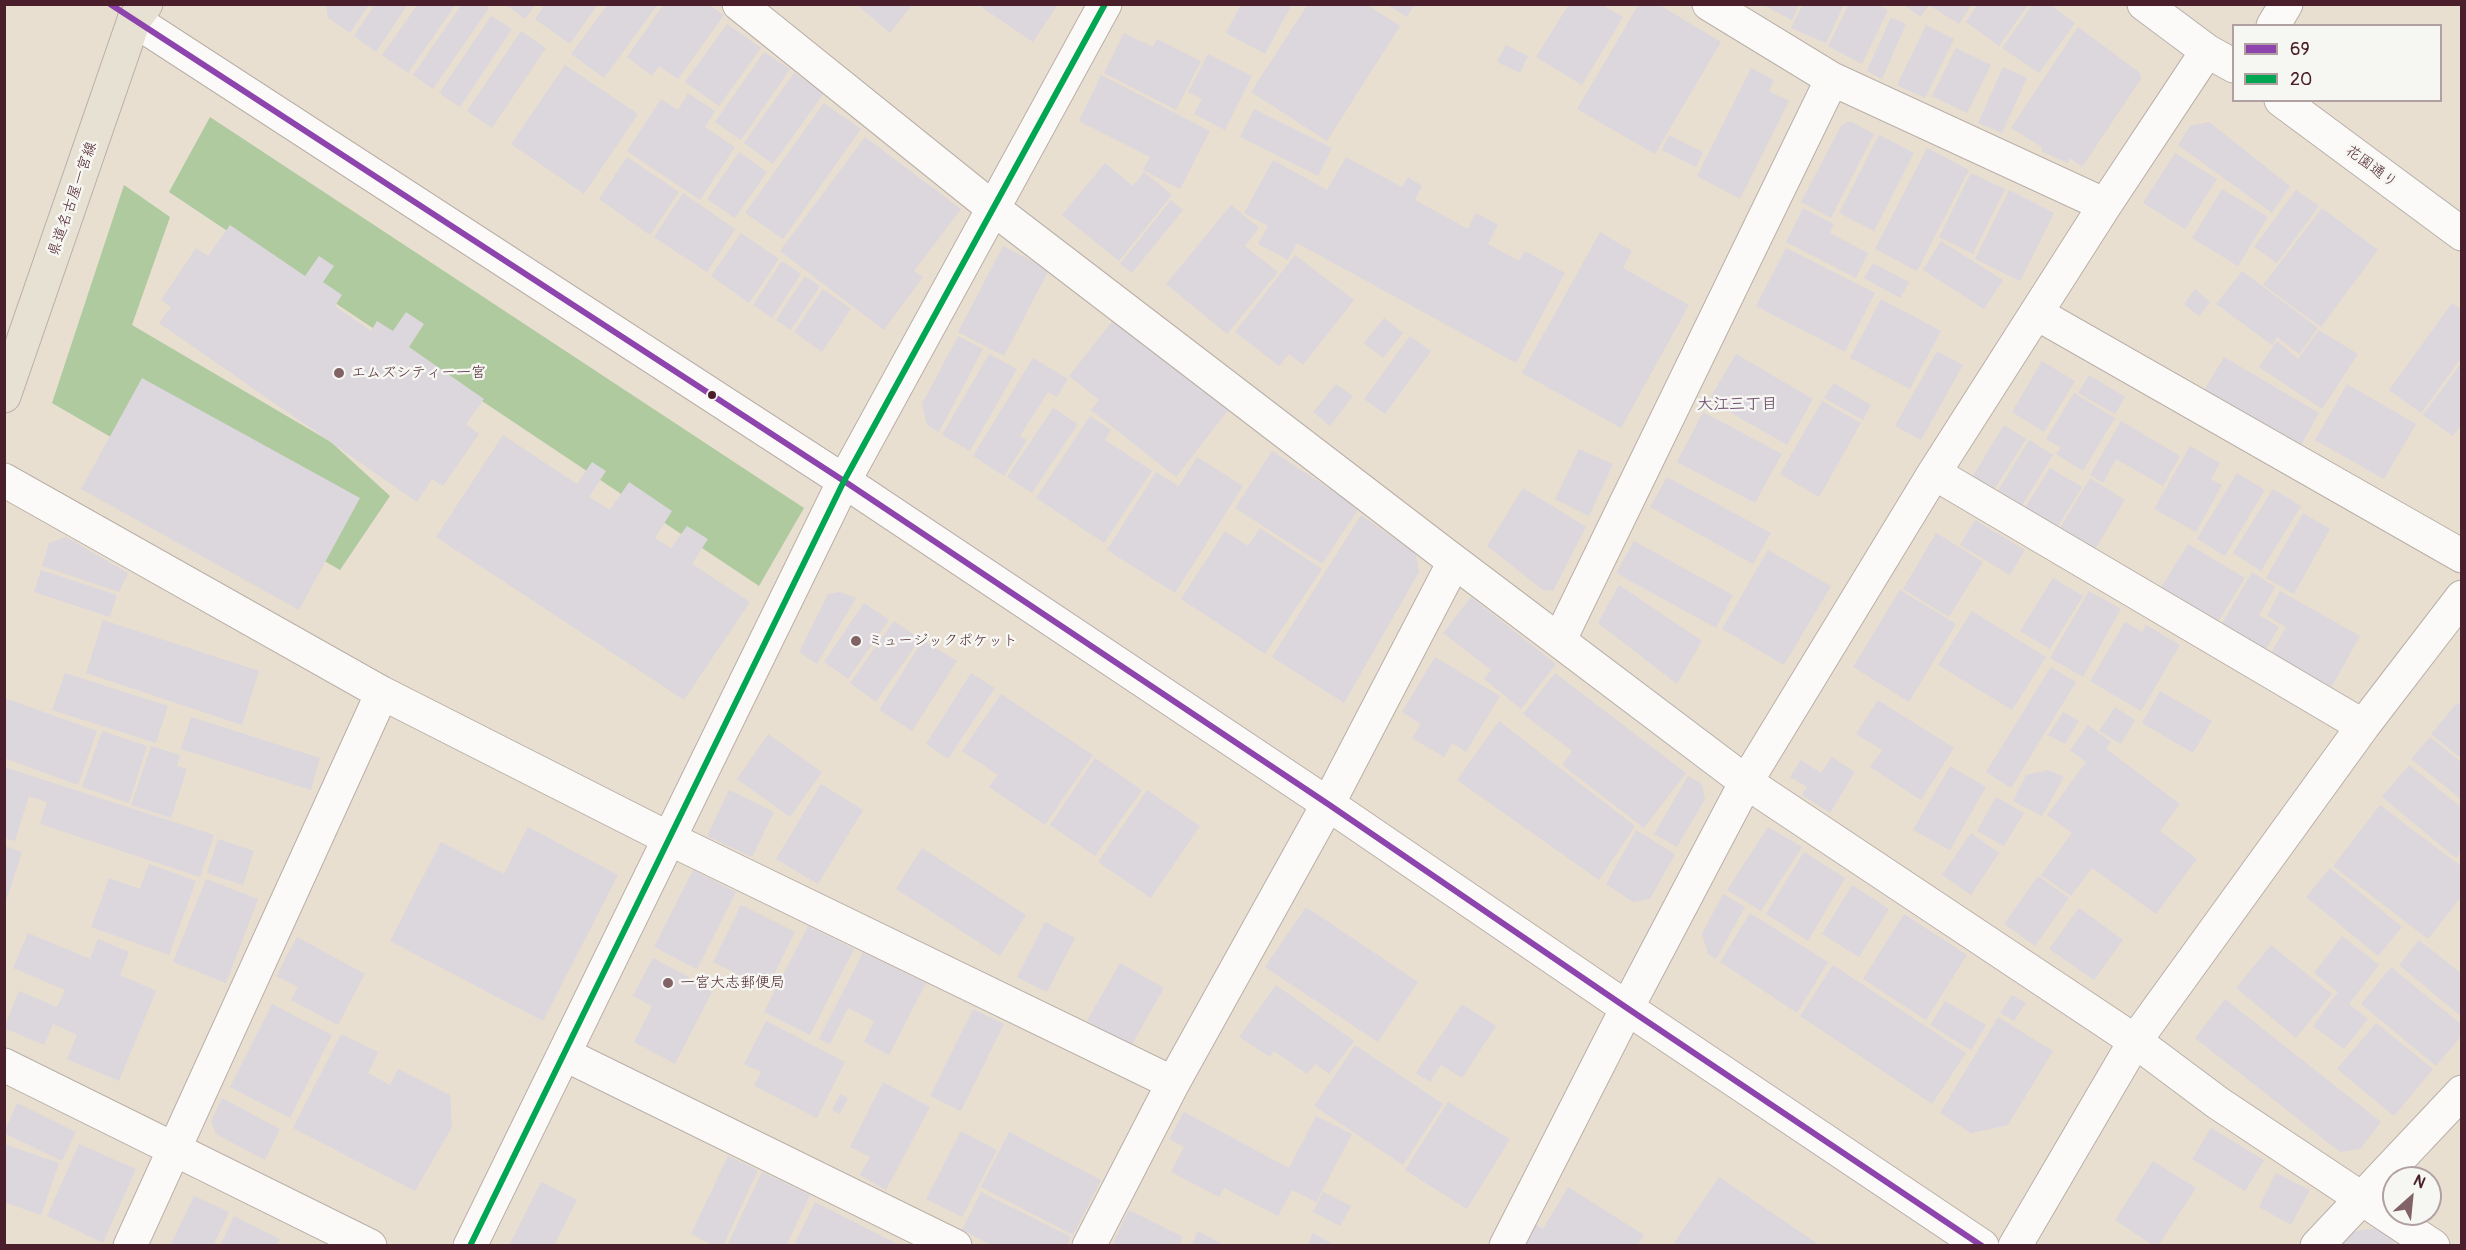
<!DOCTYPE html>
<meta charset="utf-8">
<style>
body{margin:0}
#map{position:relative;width:2466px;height:1250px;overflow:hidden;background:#e8dfd1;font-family:Pangolin,sans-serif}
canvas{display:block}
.frame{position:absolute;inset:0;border:6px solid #4a1f2b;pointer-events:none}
.legend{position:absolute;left:2232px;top:24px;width:210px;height:78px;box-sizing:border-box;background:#f6f6f2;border:2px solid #b1a0a2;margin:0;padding:8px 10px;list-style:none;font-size:18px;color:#4a1f2b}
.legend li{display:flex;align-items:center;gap:12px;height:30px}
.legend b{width:30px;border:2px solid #b1a0a2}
.north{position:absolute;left:2382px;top:1166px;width:60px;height:60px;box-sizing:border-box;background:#f6f6f2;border:2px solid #b1a0a2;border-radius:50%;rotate:27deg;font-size:16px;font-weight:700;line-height:24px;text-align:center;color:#4a1f2b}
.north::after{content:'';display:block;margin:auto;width:21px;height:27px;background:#816265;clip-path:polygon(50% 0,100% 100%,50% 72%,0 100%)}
</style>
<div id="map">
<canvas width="2466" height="1250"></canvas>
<div class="frame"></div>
<ul class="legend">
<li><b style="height:8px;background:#8e44ad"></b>69</li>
<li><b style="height:8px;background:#00a651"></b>20</li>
</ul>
<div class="north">N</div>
</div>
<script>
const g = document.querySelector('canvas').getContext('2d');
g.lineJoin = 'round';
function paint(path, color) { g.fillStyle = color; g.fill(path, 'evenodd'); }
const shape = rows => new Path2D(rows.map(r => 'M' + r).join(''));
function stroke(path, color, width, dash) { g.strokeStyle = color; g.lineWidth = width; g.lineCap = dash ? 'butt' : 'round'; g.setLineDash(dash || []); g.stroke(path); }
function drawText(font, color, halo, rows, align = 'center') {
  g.font = font + ' Pangolin,"Klee One",sans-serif'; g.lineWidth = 5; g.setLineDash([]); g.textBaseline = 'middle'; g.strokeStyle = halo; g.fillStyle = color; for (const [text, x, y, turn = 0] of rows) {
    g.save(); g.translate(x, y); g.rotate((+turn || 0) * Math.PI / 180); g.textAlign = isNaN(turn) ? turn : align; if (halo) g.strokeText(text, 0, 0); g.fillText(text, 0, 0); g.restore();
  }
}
paint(shape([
 [210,117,804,508,759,586,169,192],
 [124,185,170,217,132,325,331,442,390,496,340,570,52,403]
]), '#afca9e');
paint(shape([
 [326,4,369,4,350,33,328,18],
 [375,4,408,4,376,52,354,36],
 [418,4,456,4,408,73,382,55],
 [462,4,484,4,489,8,433,89,413,75],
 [505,4,536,4,525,19],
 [545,4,598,4,570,44,535,19],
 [608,4,658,4,604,78,571,54],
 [664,4,708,4,724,15,678,79,659,66,652,76,627,57],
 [856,4,913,4,890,33],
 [977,4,1058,4,1033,42],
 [1241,4,1292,4,1265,54,1226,33],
 [1308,4,1366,4,1400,26,1327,141,1251,92],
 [1386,4,1415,4,1407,17],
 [1569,4,1601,4,1623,17,1582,85,1536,57],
 [1639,4,1658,4,1721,42,1655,154,1577,109],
 [1761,4,1799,4,1792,20],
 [1803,4,1844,4,1826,43,1791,28],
 [1849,4,1876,4,1888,10,1862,64,1828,46],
 [1902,4,1972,4,1959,24,1929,5,1921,17],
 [1978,4,2029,4,1999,46,1966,22],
 [2033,4,2049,4,2075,23,2039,73,2002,48],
 [491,16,512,29,460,107,439,93],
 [1891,17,1906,24,1882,79,1867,71],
 [727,24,761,48,719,106,685,82],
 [1926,25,1954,39,1925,98,1897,85],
 [2078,27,2140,73,2141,79,2082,167,2070,158,2068,163,2041,151,2042,147,2011,128],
 [521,31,546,48,492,128,467,111],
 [1124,33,1153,47,1157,39,1201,61,1176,110,1104,73],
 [1506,45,1528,56,1520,73,1497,62],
 [1956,48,1991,65,1967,113,1932,96],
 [764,52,790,69,741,140,715,122],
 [1208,54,1252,76,1225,130,1194,114,1202,99,1188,92],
 [565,65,638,114,584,194,511,144],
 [2003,67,2027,78,2002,133,1978,123],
 [1751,68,1774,80,1769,91,1789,101,1740,199,1697,176],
 [794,73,824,93,773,164,744,143],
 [1101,75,1210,131,1180,189,1143,170,1150,157,1079,121],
 [688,93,715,111,705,127,735,147,700,200,627,151,661,99,678,110],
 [824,103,861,129,783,239,745,213],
 [1254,109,1332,148,1318,176,1240,137],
 [1850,121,1874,134,1831,218,1801,202,1841,126],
 [2209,122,2290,186,2272,213,2178,145,2190,126],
 [1669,135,1703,152,1696,167,1662,150],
 [1879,135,1914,153,1874,231,1839,213],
 [865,137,961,209,914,271,923,277,884,330,780,251],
 [1927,148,1969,170,1917,271,1875,249],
 [739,152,767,172,735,218,707,199],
 [2175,153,2217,179,2185,229,2143,203],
 [627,157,679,192,650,235,599,199],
 [1346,157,1402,187,1408,177,1422,186,1415,200,1468,229,1476,213,1498,225,1488,244,1519,261,1525,251,1565,273,1516,363,1297,243,1288,260,1258,244,1268,226,1244,213,1273,160,1327,190],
 [1105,163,1133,186,1144,172,1172,195,1119,261,1062,215],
 [1971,173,2005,189,1973,254,1939,237],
 [2222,189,2268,217,2238,266,2192,238],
 [2009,190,2054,213,2020,281,1975,259],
 [2296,190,2319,206,2277,263,2254,247],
 [683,193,735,229,707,272,654,237],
 [1171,200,1183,210,1132,273,1120,264],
 [1231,205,1259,228,1245,246,1278,272,1227,334,1166,284],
 [1803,208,1834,224,1830,233,1868,253,1856,278,1786,242],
 [2322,208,2378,250,2321,327,2263,285],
 [230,225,305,276,319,256,334,266,323,282,342,295,335,306,371,331,377,321,393,331,406,312,424,324,409,347,484,399,466,424,479,434,443,486,432,479,417,502,159,323,171,307,161,300,196,248,208,256],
 [1600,232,1632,251,1623,268,1689,305,1621,428,1522,373],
 [741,233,779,259,749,303,711,276],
 [1941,241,2003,280,1984,309,1923,270],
 [1003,246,1049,270,1004,356,958,332],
 [1786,248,1875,293,1845,352,1756,306],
 [1295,255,1354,300,1303,365,1289,354,1279,366,1235,332],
 [782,261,801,274,772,318,753,305],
 [1873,263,1909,282,1900,298,1864,278],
 [2242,271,2318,328,2299,354,2277,337,2272,345,2216,304],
 [805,276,820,286,791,330,776,320],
 [823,289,851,309,822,352,794,332],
 [2195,289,2210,302,2199,316,2184,304],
 [1881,299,1941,331,1910,389,1850,358],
 [2452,303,2462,310,2462,357,2421,413,2389,390],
 [1384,318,1403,333,1383,358,1364,343],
 [1114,319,1229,409,1176,477,1091,410,1099,400,1069,376],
 [2319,330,2358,354,2322,409,2259,367,2277,341,2298,359],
 [958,336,983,349,939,432,927,425,922,404],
 [1410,336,1431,351,1385,414,1364,399],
 [1937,351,1963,365,1921,440,1895,426],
 [989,354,1017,369,970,451,942,435],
 [1736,354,1813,399,1787,445,1709,400],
 [2224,357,2319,413,2296,454,2199,399],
 [1033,358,1068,379,1057,397,1048,392,1020,436,1027,440,1004,476,973,456],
 [2042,361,2075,381,2044,432,2012,412],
 [2462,362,2462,424,2453,436,2423,415],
 [2089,375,2125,397,2115,414,2078,393],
 [142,378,360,498,299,610,81,489],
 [1834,383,1871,405,1863,420,1824,398],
 [1336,384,1353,396,1330,426,1313,412],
 [2347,384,2416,424,2384,479,2315,440],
 [2074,393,2115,418,2083,471,2056,454,2061,448,2046,439],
 [1822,401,1861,423,1819,497,1780,474],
 [1053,408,1078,424,1032,493,1007,477],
 [1703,412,1782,454,1755,503,1677,462],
 [1090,416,1111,430,1105,440,1152,471,1104,543,1036,498],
 [2121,421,2180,456,2163,486,2116,459,2103,483,2090,475],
 [2004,425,2026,439,1992,493,1971,479],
 [503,435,577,484,592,462,606,471,589,497,610,510,629,482,672,511,655,538,671,548,687,526,708,539,692,564,750,602,684,700,436,537],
 [2029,440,2053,455,2020,509,1996,494],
 [2190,446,2220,463,2211,479,2222,485,2196,532,2154,509],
 [1579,449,1613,464,1589,516,1555,499],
 [1272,451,1359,508,1322,564,1235,508],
 [1197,457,1243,486,1175,593,1107,550,1156,472,1179,486],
 [2050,468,2082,487,2055,531,2023,511],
 [2237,473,2265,490,2225,556,2197,539],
 [1667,477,1771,533,1753,564,1650,507],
 [2090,478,2125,500,2092,554,2057,533],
 [1523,488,1586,527,1553,591,1543,590,1487,546],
 [2273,489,2301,506,2261,571,2233,553],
 [2303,513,2330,529,2294,594,2266,578],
 [1361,515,1416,554,1419,572,1344,703,1272,657],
 [1975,520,2025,550,2010,575,1960,545],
 [1260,528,1322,569,1265,654,1181,599,1225,531,1248,546],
 [1936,533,1983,562,1949,617,1903,589],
 [66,537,128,573,119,592,42,566,49,543],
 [1634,541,1733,595,1716,628,1616,573],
 [2188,544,2245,578,2214,628,2157,594],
 [1768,550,1831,586,1784,665,1722,629],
 [41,570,117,595,110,617,34,592],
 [2252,572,2275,587,2259,615,2279,627,2262,656,2218,630],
 [2053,578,2083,596,2050,649,2020,631],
 [1619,585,1702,641,1677,684,1598,623],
 [1900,590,1956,624,1909,702,1853,667],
 [2089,591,2121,609,2083,677,2050,658],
 [2280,591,2360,636,2327,695,2267,660,2286,627,2267,616],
 [840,592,856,598,817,664,799,652,828,594],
 [1471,597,1556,664,1521,709,1484,679,1491,670,1443,633],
 [864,603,889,620,848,679,824,662],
 [1972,611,2046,657,2012,710,1938,665],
 [103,620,259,671,242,725,86,673],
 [894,621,920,639,876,702,850,683],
 [2125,622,2142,632,2146,625,2180,645,2141,711,2090,681],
 [923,640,957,661,912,731,879,710],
 [1435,657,1500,696,1466,752,1452,743,1444,757,1412,738,1421,724,1402,712],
 [2051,667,2076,682,2011,788,1986,772],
 [65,673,168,706,156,743,52,710],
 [971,673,995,688,948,759,926,744],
 [1555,673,1686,773,1644,828,1562,765,1572,751,1523,714],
 [2160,691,2212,721,2193,753,2142,723],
 [1001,694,1093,755,1045,825,989,787,998,775,962,751],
 [4,698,97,731,78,785,4,758],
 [1878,700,1954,748,1921,800,1870,767,1882,750,1856,734],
 [2457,703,2462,707,2462,759,2431,734],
 [2115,707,2135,720,2121,744,2099,731],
 [2063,712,2079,721,2065,744,2048,735],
 [191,717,320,758,311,790,181,749],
 [1499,721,1635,826,1599,880,1457,780],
 [2088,725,2111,742,2106,749,2180,804,2160,831,2197,859,2156,914,2092,868,2071,896,2041,875,2072,833,2047,815,2086,762,2070,750],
 [102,731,147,746,129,803,82,787],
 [768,734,822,772,790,817,737,779],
 [2430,737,2462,763,2462,800,2411,759],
 [151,746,180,755,177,766,187,769,171,818,131,805],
 [1832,757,1855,772,1830,813,1802,795,1807,787,1790,777,1801,760,1821,773],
 [1095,758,1142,790,1095,856,1050,825],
 [2409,765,2462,808,2462,851,2456,858,2382,797],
 [1950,766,1986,787,1950,850,1913,830],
 [4,767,214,835,200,877,40,824,47,802,29,796,15,841,4,838],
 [2048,770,2064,777,2042,816,2013,801,2026,775],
 [1688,776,1702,784,1705,799,1677,847,1654,834],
 [821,784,863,810,818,884,776,859],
 [729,790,774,812,752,857,707,836],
 [1147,790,1200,826,1151,898,1098,862],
 [1996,797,2024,813,2004,846,1977,831],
 [2380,805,2462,867,2462,896,2428,939,2333,866],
 [528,827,618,875,543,1021,390,941,441,842,504,874],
 [1768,827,1802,847,1761,911,1727,890],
 [1636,830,1675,854,1650,899,1633,902,1606,884],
 [1971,833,1999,853,1971,895,1942,875],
 [218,839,254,851,243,885,207,873],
 [4,846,22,852,5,904,4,904],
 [922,848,1026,915,1000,956,896,889],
 [1804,852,1845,878,1808,941,1766,914],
 [149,864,196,881,169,955,91,927,109,878,140,889],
 [2330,868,2402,927,2378,956,2306,897],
 [693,870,736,892,697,969,654,947],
 [2038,876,2069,898,2035,946,2004,924],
 [206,879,258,899,226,983,173,962],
 [1852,885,1889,909,1859,957,1822,934],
 [1723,894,1745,907,1716,959,1708,954,1702,934],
 [741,905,795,932,767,989,713,962],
 [1306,907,1418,982,1378,1042,1265,967],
 [2079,908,2123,940,2094,980,2049,949],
 [1750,913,1828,962,1797,1013,1720,962],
 [1904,914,1967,955,1926,1020,1863,979],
 [1045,922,1075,938,1047,992,1017,977],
 [808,926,854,949,810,1035,764,1012],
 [28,933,90,959,98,939,129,952,120,975,156,991,119,1081,67,1059,77,1035,53,1024,44,1045,4,1028,19,991,57,1007,65,990,13,968],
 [2342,936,2379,965,2349,1004,2368,1019,2344,1049,2313,1026,2338,992,2314,973],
 [297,937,365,974,338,1025,291,1000,298,987,276,976],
 [2419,940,2462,974,2462,1017,2399,965],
 [2271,945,2332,994,2296,1038,2236,988],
 [863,952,926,983,889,1055,864,1042,874,1021,848,1008,830,1044,819,1039],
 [653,958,713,990,675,1064,634,1042,652,1006,633,996],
 [1120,963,1164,988,1131,1046,1087,1021],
 [1833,965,1966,1053,1932,1104,1800,1016],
 [2391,967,2462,1025,2462,1035,2436,1066,2361,1004],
 [1276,985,1354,1041,1329,1074,1315,1064,1307,1074,1274,1051,1270,1057,1239,1037],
 [2012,995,2026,1003,2014,1021,2000,1013],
 [2225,999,2381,1122,2360,1149,2340,1152,2195,1038],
 [1945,1001,1986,1025,1971,1050,1930,1025],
 [272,1004,332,1035,290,1118,230,1087],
 [1462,1004,1496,1026,1462,1078,1441,1065,1430,1082,1416,1073],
 [973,1009,1004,1024,961,1111,930,1096],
 [1998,1017,2053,1051,2008,1125,1971,1133,1940,1113],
 [766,1021,845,1062,817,1118,754,1086,761,1072,744,1064],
 [2376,1023,2433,1069,2394,1116,2337,1069],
 [341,1034,378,1052,368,1073,390,1085,398,1069,450,1095,452,1127,415,1191,293,1128],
 [1355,1045,1443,1104,1403,1165,1314,1106],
 [883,1082,930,1107,886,1190,860,1175,870,1157,850,1147],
 [840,1094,848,1098,840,1114,832,1110],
 [222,1098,280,1129,265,1160,216,1134,211,1121],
 [1448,1102,1510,1139,1467,1209,1405,1170],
 [17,1103,76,1132,62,1161,4,1133],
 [1184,1112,1289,1168,1316,1116,1352,1134,1316,1202,1292,1190,1278,1216,1224,1188,1219,1197,1171,1172,1184,1147,1169,1139],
 [2211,1128,2264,1160,2245,1191,2192,1159],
 [961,1131,997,1150,962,1217,926,1199],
 [1009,1132,1101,1180,1073,1235,981,1187],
 [4,1144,59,1163,41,1215,4,1202],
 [79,1144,136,1169,103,1243,47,1216],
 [728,1156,758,1170,723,1246,715,1246,691,1234],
 [2153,1161,2196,1188,2158,1246,2154,1246,2115,1220],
 [762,1172,810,1195,786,1246,727,1246],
 [2276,1173,2310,1190,2291,1225,2259,1207],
 [1719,1177,1821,1246,1677,1246,1674,1243],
 [541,1182,577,1200,554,1246,509,1246],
 [1568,1187,1644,1235,1637,1246,1521,1246,1535,1224,1543,1229],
 [981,1192,1071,1237,1067,1246,993,1246,962,1230],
 [1323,1192,1351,1206,1340,1226,1313,1212],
 [194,1196,229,1212,213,1246,170,1246],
 [815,1202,901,1246,800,1246,795,1243],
 [1129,1210,1183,1237,1179,1246,1118,1246,1113,1243],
 [234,1216,280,1239,276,1246,220,1246],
 [2376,1228,2395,1241,2392,1246,2338,1246,2350,1232],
 [1198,1231,1226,1246,1191,1246],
 [1313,1233,1336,1246,1307,1246]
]), '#dcd6dd');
const minor = shape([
 [739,4,994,209,1443,553,1746,782,2135,1041,2218,1103,2433,1246],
 [1709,4,1832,79,2105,205],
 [2144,4,2207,51,2234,66],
 [134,20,844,481,1328,804,1627,1008,1982,1246],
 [2273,26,2286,4],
 [2281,100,2462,234],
 [2036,313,2462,556],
 [1934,473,2363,726],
 [4,480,382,693,668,838,1173,1083],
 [1560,639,1832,79],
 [564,1054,955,1246],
 [4,1065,370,1246],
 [130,1246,382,693],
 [470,1246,844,481,1105,4],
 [1089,1246,1173,1083,1328,804,1454,562],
 [1506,1246,1627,1008,1746,782,1934,473,2105,205,2207,51],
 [2015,1246,2135,1041,2363,726,2462,597],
 [2317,1246,2462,1092]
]);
const major = shape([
 [4,396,134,20,146,4]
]);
stroke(minor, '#b9afa8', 35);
stroke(major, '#b9afa8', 35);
stroke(minor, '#fcfaf8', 33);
stroke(major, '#e7e1d4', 33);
stroke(shape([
 [110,4,844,481,1328,804,1627,1008,1982,1246]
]), '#8e44ad', 6);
stroke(shape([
 [470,1246,844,481,1105,4]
]), '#00a651', 6);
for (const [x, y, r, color] of [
 [339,373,6,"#816265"],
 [712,395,5,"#4a1f2b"],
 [856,641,6,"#816265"],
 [668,983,6,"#816265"]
]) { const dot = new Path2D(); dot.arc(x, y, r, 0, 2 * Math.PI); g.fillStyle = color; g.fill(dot); stroke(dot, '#f6f6f2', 2); }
drawText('15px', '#4a1f2b', '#f6f6f2', [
 ["花園通り",2371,167,37],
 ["県道名古屋一宮線",73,199,-71]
]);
drawText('15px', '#4a1f2b', '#f6f6f2', [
 ["エムズシティー一宮",351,373],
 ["ミュージックポケット",868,641],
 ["一宮大志郵便局",680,983]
], 'left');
drawText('bold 16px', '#755574', '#f6f6f2', [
 ["大江三丁目",1737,405]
]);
</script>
